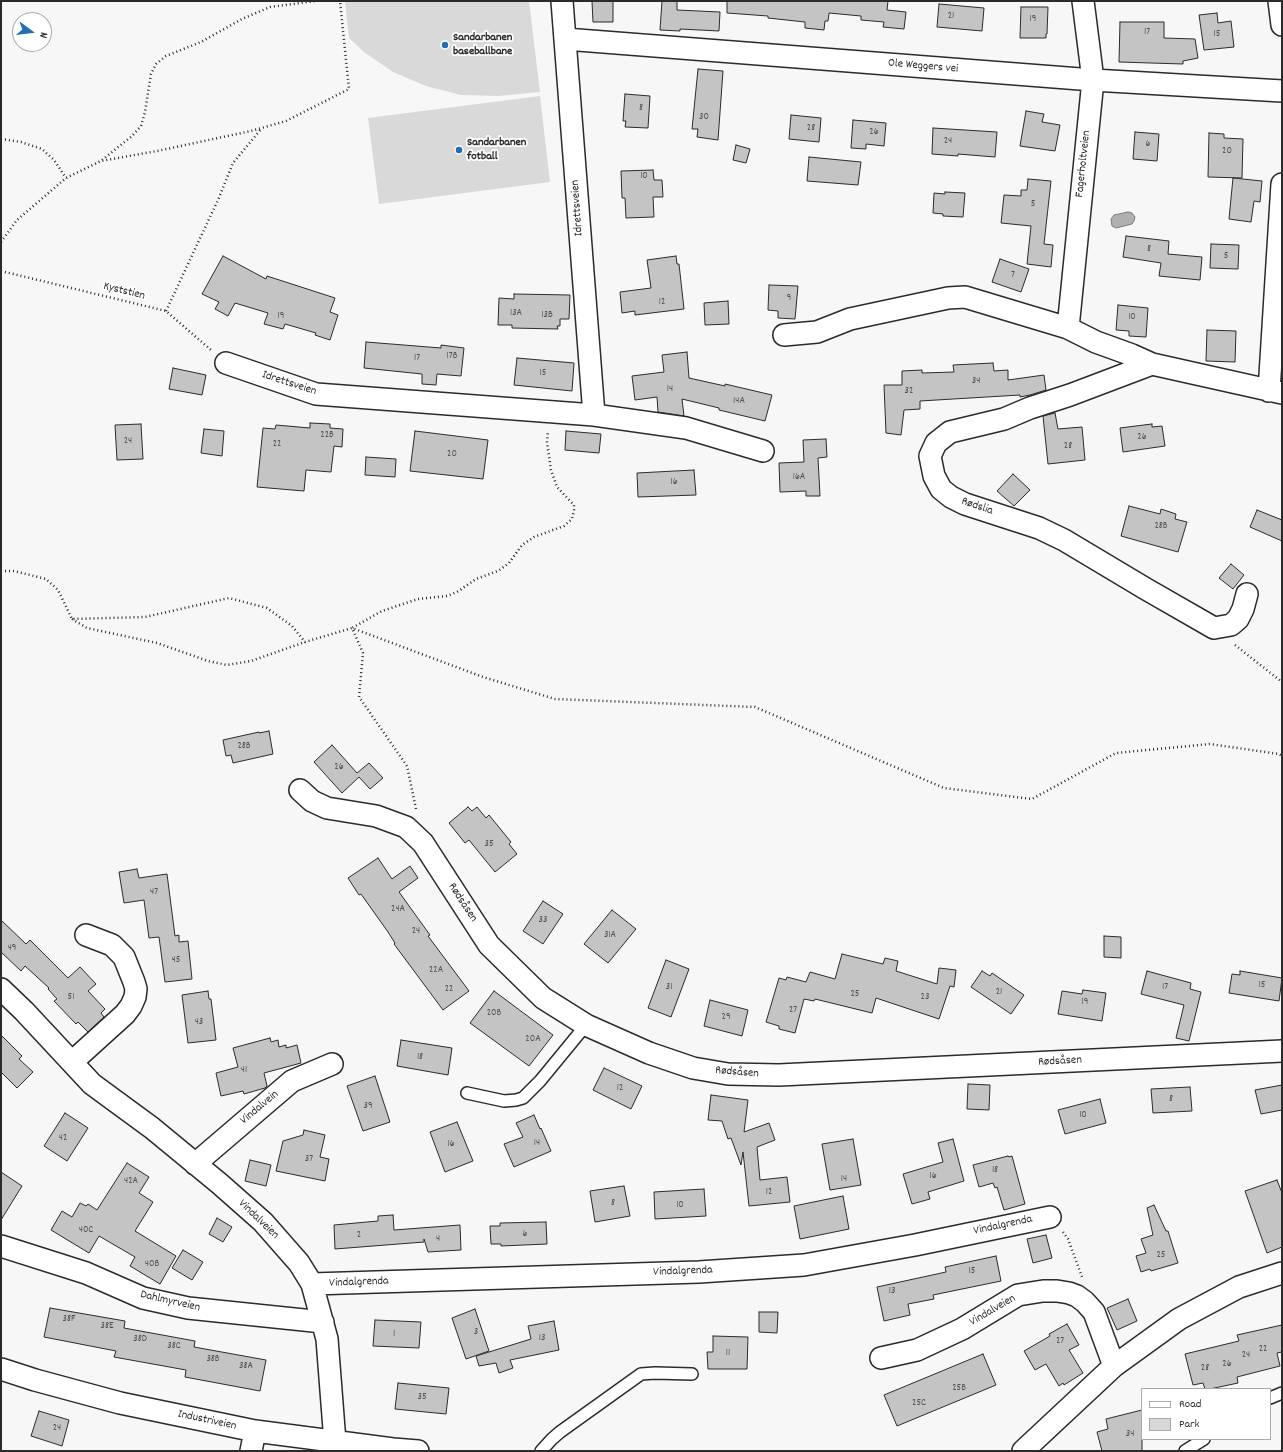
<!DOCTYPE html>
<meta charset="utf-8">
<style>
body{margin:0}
#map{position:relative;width:1283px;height:1452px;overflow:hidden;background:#f7f7f7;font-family:Dekko,sans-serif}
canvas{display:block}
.frame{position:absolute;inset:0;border:2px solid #2b2b2b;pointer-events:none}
.legend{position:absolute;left:1141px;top:1388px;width:130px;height:52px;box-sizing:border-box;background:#fff;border:1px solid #aaa;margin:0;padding:5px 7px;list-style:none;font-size:12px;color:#2b2b2b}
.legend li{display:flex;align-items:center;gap:8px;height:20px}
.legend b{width:20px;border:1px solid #aaa}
.north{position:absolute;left:12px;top:12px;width:40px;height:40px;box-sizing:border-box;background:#fff;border:1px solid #aaa;border-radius:50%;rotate:105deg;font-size:11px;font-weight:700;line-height:16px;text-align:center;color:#2b2b2b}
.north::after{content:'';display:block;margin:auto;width:14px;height:18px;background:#1f6fb2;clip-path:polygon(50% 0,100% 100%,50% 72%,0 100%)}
</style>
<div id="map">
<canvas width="1283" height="1452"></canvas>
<div class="frame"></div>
<ul class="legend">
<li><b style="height:5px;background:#fff"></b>Road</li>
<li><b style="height:11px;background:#d9d9d9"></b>Park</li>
</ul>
<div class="north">N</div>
</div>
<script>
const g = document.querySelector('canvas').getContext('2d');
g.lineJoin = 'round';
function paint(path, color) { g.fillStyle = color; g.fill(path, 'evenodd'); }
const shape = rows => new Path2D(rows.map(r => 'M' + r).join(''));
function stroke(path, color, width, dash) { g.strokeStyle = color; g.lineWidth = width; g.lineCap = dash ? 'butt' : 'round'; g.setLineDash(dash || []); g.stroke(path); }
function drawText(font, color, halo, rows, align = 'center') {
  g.font = font + ' Dekko,sans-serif'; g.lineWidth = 3.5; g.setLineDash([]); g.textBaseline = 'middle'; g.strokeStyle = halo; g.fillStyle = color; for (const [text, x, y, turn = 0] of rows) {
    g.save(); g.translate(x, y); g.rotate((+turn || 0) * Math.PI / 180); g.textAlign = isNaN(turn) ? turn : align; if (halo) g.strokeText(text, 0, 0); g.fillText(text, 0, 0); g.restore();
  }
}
paint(shape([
 [345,1,529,1,540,92,498,96,461,95,426,86,393,72,364,52,349,38],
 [540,96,550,182,379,204,368,118]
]), '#d9d9d9');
const water = shape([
 [1128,212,1132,213,1135,217,1134,221,1132,224,1116,228,1112,226,1111,219,1114,215,1128,212]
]);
paint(water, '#b0b0b0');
stroke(water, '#7b7b7b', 1);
const building = shape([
 [592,1,613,1,613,22,593,22,592,1],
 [662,1,677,1,677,10,720,12,719,31,680,29,680,31,660,30,662,1],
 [727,1,888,1,887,10,906,12,904,29,883,27,884,22,861,20,861,16,829,13,828,21,825,21,824,30,805,28,805,22,768,18,768,16,727,13,727,1],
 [939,4,984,8,982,31,937,27,939,4],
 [1021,7,1048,7,1047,34,1046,34,1046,38,1020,38,1021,7],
 [1217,13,1218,23,1231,21,1234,47,1204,50,1199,15,1217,13],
 [1120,22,1164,22,1164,38,1195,39,1198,58,1183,61,1183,64,1119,62,1120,22],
 [698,69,723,71,718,140,697,137,698,129,692,129,698,69],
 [625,94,650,96,648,128,625,127,626,121,623,121,625,94],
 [1026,111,1044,114,1042,122,1060,125,1055,151,1020,146,1026,111],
 [791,115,821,118,819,142,789,139,791,115],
 [853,120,886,123,884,146,866,144,866,149,851,148,853,120],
 [933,128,997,132,995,157,958,154,958,156,932,154,933,128],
 [1135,132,1159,134,1157,161,1133,159,1135,132],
 [1209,133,1224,134,1224,138,1243,139,1242,178,1208,177,1209,133],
 [736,145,750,149,746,163,733,160,736,145],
 [809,157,861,162,858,185,807,181,809,157],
 [653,170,654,180,662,180,663,197,653,197,654,217,626,218,625,198,622,198,621,171,653,170],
 [1233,178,1262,181,1260,202,1254,201,1251,222,1229,219,1233,178],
 [1028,179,1051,181,1044,244,1053,245,1051,267,1027,264,1031,226,1001,223,1004,195,1021,196,1021,190,1027,190,1028,179],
 [945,192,965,193,963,217,943,216,943,214,933,213,934,193,945,194,945,192],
 [1126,236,1169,241,1168,254,1202,257,1200,280,1159,276,1161,263,1123,257,1126,236],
 [1211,244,1239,245,1238,269,1210,268,1211,244],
 [223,256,266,279,267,276,335,298,330,312,338,315,330,340,315,335,316,333,285,324,283,329,264,324,268,313,235,303,228,316,215,309,219,302,202,294,223,256],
 [676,256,677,264,679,264,684,309,635,315,635,311,622,313,620,292,651,288,647,260,676,256],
 [1000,259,1029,269,1021,292,992,282,1000,259],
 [769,285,798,286,795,319,778,318,778,311,768,310,769,285],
 [514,294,570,295,569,319,560,319,560,326,557,326,558,329,512,328,512,325,498,325,499,298,514,299,514,294],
 [728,301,729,324,705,325,704,303,728,301],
 [1118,305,1148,308,1146,337,1129,336,1129,331,1116,330,1118,305],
 [1207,330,1236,331,1235,362,1206,361,1207,330],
 [366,342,441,348,441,345,464,348,461,376,437,374,436,385,422,384,422,374,364,368,366,342],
 [687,352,689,378,725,386,725,384,772,395,765,421,719,410,719,408,682,399,684,416,658,412,657,397,635,400,632,376,664,372,662,355,687,352],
 [517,358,574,363,572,391,514,385,517,358],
 [993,363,994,371,1008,370,1008,380,1044,375,1046,390,1030,395,1020,397,1020,395,920,401,920,409,904,410,901,435,886,433,884,385,902,385,902,371,922,370,922,373,954,372,953,365,993,363],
 [173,368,206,375,202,395,169,389,173,368],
 [1055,413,1058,429,1082,427,1085,460,1048,464,1043,416,1055,413],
 [310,423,330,424,330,428,343,429,342,447,334,446,331,472,306,470,304,491,257,487,263,428,275,429,276,425,310,428,310,423],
 [141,424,143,459,117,460,115,425,141,424],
 [1152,424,1152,427,1162,426,1165,446,1123,452,1120,428,1152,424],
 [204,429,224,431,222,456,201,453,204,429],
 [415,431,488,440,483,479,410,471,415,431],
 [566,431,601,434,599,453,565,450,566,431],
 [826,439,827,457,818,458,820,496,806,496,806,491,780,492,779,463,804,462,803,440,826,439],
 [366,457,396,459,395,477,365,475,366,457],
 [694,470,696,495,638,497,637,473,694,470],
 [1013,474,1030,490,1014,506,997,491,1013,474],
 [1129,506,1160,514,1161,509,1176,514,1175,519,1187,522,1178,552,1121,536,1129,506],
 [1257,510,1282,520,1282,541,1250,527,1257,510],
 [1231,564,1244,575,1233,589,1219,578,1231,564],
 [269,731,273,754,233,763,231,755,226,756,223,740,259,732,259,733,269,731],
 [332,745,357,773,369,763,383,778,370,789,359,777,342,793,314,762,332,745],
 [468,807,472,811,477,807,486,818,489,815,511,842,509,844,517,854,495,872,469,840,465,843,449,823,468,807],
 [378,858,392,879,410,866,418,878,399,892,430,935,428,936,469,991,443,1010,394,944,395,943,388,932,361,894,359,895,348,878,378,858],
 [137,869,139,878,167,874,175,936,179,935,179,942,188,941,192,979,165,982,159,937,149,938,144,900,124,903,119,872,137,869],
 [543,901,563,914,543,944,523,931,543,901],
 [612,910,636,929,608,963,584,944,612,910],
 [1,920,26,944,30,940,68,978,80,967,96,984,88,991,105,1009,101,1013,104,1017,88,1032,78,1022,76,1024,54,1001,57,999,48,989,49,988,25,966,21,971,1,952,1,920],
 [1104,936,1121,937,1121,958,1104,957,1104,936],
 [842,954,883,964,885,958,898,961,896,971,937,984,939,968,956,970,954,987,950,986,939,1019,876,998,872,1013,815,999,814,1001,804,999,795,1033,779,1029,779,1026,766,1022,779,978,786,980,787,977,806,982,810,972,835,979,842,954],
 [666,960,689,969,671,1017,648,1008,666,960],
 [982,971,990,976,992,973,1024,995,1011,1014,971,987,982,971],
 [1147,971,1191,983,1190,989,1201,992,1189,1041,1176,1038,1184,1005,1141,994,1147,971],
 [1240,971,1282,978,1279,1001,1229,993,1232,974,1240,975,1240,971],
 [1083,990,1106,993,1102,1021,1058,1014,1062,991,1082,994,1083,990],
 [208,991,209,999,211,999,216,1040,188,1043,182,995,208,991],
 [494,991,553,1035,529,1066,470,1023,494,991],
 [710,1000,748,1010,742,1036,704,1026,710,1000],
 [1,1035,22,1056,19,1059,33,1072,17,1088,1,1072,1,1035],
 [270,1038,271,1042,278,1040,279,1047,286,1045,286,1048,297,1045,301,1063,264,1073,267,1086,265,1088,244,1094,243,1091,221,1096,216,1073,238,1067,233,1048,270,1038],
 [401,1040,452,1048,448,1075,397,1066,401,1040],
 [604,1068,642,1086,631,1109,593,1090,604,1068],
 [375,1076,390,1122,363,1131,347,1086,375,1076],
 [968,1084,990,1085,989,1110,967,1109,968,1084],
 [1282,1085,1282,1110,1261,1114,1255,1090,1282,1085],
 [1190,1087,1192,1111,1153,1113,1151,1089,1190,1087],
 [711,1095,748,1100,744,1132,769,1123,775,1140,757,1147,760,1180,787,1177,790,1202,749,1206,743,1152,741,1165,731,1138,728,1139,722,1121,708,1120,711,1095],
 [1100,1099,1106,1123,1065,1134,1058,1110,1100,1099],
 [65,1113,88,1128,67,1161,44,1146,65,1113],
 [534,1115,540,1129,541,1128,551,1151,514,1167,504,1144,523,1137,516,1123,534,1115],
 [457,1122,473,1161,445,1172,430,1132,457,1122],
 [304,1130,325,1135,320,1157,329,1159,325,1181,276,1171,283,1141,303,1135,304,1130],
 [853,1139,861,1185,830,1190,822,1144,853,1139],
 [953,1139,964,1181,928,1192,930,1199,912,1204,903,1174,943,1162,938,1143,953,1139],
 [1008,1156,1009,1157,1012,1156,1025,1204,1004,1210,997,1187,995,1188,993,1183,979,1187,973,1165,1008,1156],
 [250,1160,271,1165,266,1186,245,1181,250,1160],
 [127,1163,149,1177,139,1193,153,1202,135,1231,176,1256,160,1284,130,1266,135,1257,99,1236,89,1253,51,1230,62,1211,72,1217,80,1203,86,1206,88,1204,97,1210,127,1163],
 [1,1172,22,1186,1,1220,1,1172],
 [1277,1180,1282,1193,1282,1247,1267,1253,1245,1191,1277,1180],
 [624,1186,630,1216,595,1222,590,1191,624,1186],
 [704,1189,706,1216,655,1219,654,1192,704,1189],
 [843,1196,849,1229,800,1239,794,1206,843,1196],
 [1154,1205,1166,1231,1168,1231,1178,1263,1151,1271,1150,1269,1141,1272,1136,1256,1146,1253,1141,1239,1153,1235,1147,1208,1154,1205],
 [393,1215,394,1230,460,1225,461,1250,428,1252,424,1239,424,1242,335,1249,334,1225,378,1221,378,1216,393,1215],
 [217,1218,232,1227,223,1242,209,1234,217,1218],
 [546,1222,547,1244,501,1246,501,1244,491,1244,490,1226,500,1226,500,1223,546,1222],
 [1046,1235,1052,1258,1033,1263,1027,1239,1046,1235],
 [183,1250,203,1262,192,1280,172,1268,183,1250],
 [996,1256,1001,1281,933,1295,934,1299,908,1304,910,1315,884,1321,877,1287,946,1272,945,1267,996,1256],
 [1128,1299,1137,1321,1117,1330,1107,1308,1128,1299],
 [50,1308,125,1321,124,1328,195,1341,194,1347,266,1360,260,1391,185,1377,186,1370,114,1357,116,1351,44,1337,50,1308],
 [475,1309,489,1351,466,1359,452,1318,475,1309],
 [759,1312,778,1312,777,1333,759,1332,759,1312],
 [375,1320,421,1322,419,1348,373,1346,375,1320],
 [554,1321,559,1350,510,1360,513,1368,499,1373,496,1363,479,1366,476,1356,531,1339,528,1326,554,1321],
 [1067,1324,1079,1345,1069,1350,1083,1373,1064,1385,1063,1383,1059,1386,1046,1364,1035,1370,1024,1351,1050,1336,1049,1334,1067,1324],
 [1282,1325,1282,1352,1277,1353,1280,1366,1237,1377,1238,1383,1210,1389,1205,1389,1203,1383,1193,1385,1185,1354,1239,1341,1237,1335,1282,1325],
 [713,1336,748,1337,747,1369,708,1369,707,1352,713,1352,713,1336],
 [983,1354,996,1385,897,1426,884,1395,983,1354],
 [398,1383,449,1388,446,1414,395,1409,398,1383],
 [1142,1410,1142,1451,1102,1451,1097,1432,1108,1429,1106,1419,1142,1410],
 [39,1411,69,1420,62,1446,31,1436,39,1411]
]);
paint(building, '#c4c4c4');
stroke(building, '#2b2b2b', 1);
const lane = shape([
 [467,1093,504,1101,516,1100,523,1098,540,1081,586,1025],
 [1270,1398,1282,1393],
 [541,1451,552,1439,560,1432,641,1374,655,1373,692,1374],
 [1185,1451,1204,1439]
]);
const street = shape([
 [562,1,594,415],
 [1279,1,1282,25],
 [565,39,1093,80,1282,91],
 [1068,328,1093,80,1083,1],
 [784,335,817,332,850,319,948,298,965,297,1068,328,1096,342,1132,355,1152,364,1282,393],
 [226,363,316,394,594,415,686,428,763,451],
 [1152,364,1070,395,1030,408,1004,419,950,432,936,443,930,456,934,476,941,489,951,497,965,504,1039,528,1064,540,1146,589,1214,628,1231,625,1238,619,1243,609,1247,594],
 [1269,391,1282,184],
 [300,790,312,801,327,808,376,816,406,827,423,843,489,945,543,998,586,1025,649,1053,693,1068,728,1074,779,1075,1282,1051],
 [1,989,24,1011,92,1084,152,1128,220,1184,263,1222,299,1263,312,1284,327,1339,335,1442],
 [72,1062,125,1014,131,1006,135,997,136,989,134,982,124,957,112,945,86,935],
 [195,1164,292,1081,332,1064],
 [1,1246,86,1273,143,1298,188,1308,323,1322],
 [312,1284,699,1272,804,1265,915,1245,1050,1217],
 [881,1358,917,1350,962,1329,1018,1295,1043,1291,1057,1291,1069,1293,1077,1296,1085,1302,1094,1312,1114,1366],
 [1,1369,35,1380,120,1403,255,1431,393,1449,418,1451],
 [251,1451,255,1431],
 [1023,1451,1114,1366,1179,1319,1239,1287,1282,1273]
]);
stroke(lane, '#2b2b2b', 14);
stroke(street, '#2b2b2b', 24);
stroke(shape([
 [1,139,21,142,42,149,54,160,66,178],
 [102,160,132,136,141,126,145,112,151,74,156,64,166,56,201,42,242,19,270,7,316,1],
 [1,242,17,220,66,178,101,161,157,151,251,131,286,121,349,89,340,1],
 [1,271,166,311,211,350],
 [166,311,218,200,233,163,262,128],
 [1,571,14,571,46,579,58,590,72,619,145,617,229,598,267,608,292,626,305,642,352,628,483,677,555,699,755,707,944,788,1032,799,1116,753,1210,744,1279,754,1282,756],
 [72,619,87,628,157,643,208,661,227,665,251,661,305,642],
 [1235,645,1282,682],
 [416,809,407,766,359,697,363,653,352,628,382,611,418,599,447,596,457,592,476,579,498,571,509,563,522,545,534,537,564,526,572,519,574,510,574,505,557,487,551,470,547,442,548,431],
 [1063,1232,1068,1239,1082,1277]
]), '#2b2b2b', 2.5, [1, 3]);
stroke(lane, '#fff', 11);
stroke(street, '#fff', 21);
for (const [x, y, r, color] of [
 [445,45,4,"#1f6fb2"],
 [459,150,4,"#1f6fb2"]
]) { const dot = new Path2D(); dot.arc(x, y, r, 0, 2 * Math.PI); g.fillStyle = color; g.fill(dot); stroke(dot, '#fff', 1.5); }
drawText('10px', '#515151', null, [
 ["21",951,17],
 ["19",1033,20],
 ["17",1147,33],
 ["15",1217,35],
 ["8",641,109],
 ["30",704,118],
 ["28",811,129],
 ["26",874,133],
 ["24",948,142],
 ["6",1148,145],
 ["20",1227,152],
 ["10",644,177],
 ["5",1033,205],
 ["8",1149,250],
 ["5",1226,257],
 ["7",1013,276],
 ["9",789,299],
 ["12",662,303],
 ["13A",516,314],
 ["13B",547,316],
 ["19",281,317],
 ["10",1132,318],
 ["17B",452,357],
 ["17",417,359],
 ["15",543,374],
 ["34",976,382],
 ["14",670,390],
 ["32",909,392],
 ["14A",739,402],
 ["22B",327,436],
 ["26",1142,438],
 ["24",128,442],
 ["22",277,445],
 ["28",1068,447],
 ["20",452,455],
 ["16A",799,478],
 ["16",674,483],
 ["28B",1161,527],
 ["28B",244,747],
 ["26",339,768],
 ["35",489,845],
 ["47",154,893],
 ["24A",398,910],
 ["33",543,921],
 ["24",416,932],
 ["31A",610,936],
 ["49",12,949],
 ["45",176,961],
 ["22A",436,971],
 ["15",1262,986],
 ["31",669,988],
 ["17",1165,988],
 ["22",449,990],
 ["21",999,993],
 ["25",855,995],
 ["51",71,998],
 ["23",925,998],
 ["19",1085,1003],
 ["27",793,1011],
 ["20B",494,1014],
 ["29",726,1018],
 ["43",199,1023],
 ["20A",533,1040],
 ["18",420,1058],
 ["41",244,1071],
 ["12",620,1089],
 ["8",1171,1100],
 ["39",368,1107],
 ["10",1083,1116],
 ["42",63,1139],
 ["14",537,1144],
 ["16",451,1145],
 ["37",309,1160],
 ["18",995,1171],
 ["16",933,1177],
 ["14",844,1180],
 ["42A",131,1182],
 ["12",769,1193],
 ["8",613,1204],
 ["10",680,1206],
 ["40C",86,1231],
 ["6",525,1235],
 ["2",359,1236],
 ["4",438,1240],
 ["25",1161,1256],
 ["40B",152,1265],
 ["15",972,1272],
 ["13",892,1292],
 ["38F",69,1320],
 ["38E",107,1327],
 ["3",476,1333],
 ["1",394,1335],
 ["13",542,1339],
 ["38D",140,1340],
 ["27",1060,1342],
 ["38C",174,1347],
 ["22",1263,1350],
 ["11",728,1354],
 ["24",1246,1356],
 ["38B",213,1360],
 ["26",1227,1365],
 ["38A",246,1367],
 ["28",1205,1369],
 ["25B",959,1389],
 ["35",422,1398],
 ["25C",919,1404],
 ["24",57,1429],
 ["34",1130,1435]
]);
drawText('bold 12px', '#2b2b2b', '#fff', [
 ["Sandarbanen",453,38],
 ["baseballbane",453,52],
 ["Sandarbanen",467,143],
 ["fotball",467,157]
], 'left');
drawText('12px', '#2b2b2b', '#fff', [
 ["Ole Weggers vei",923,67,5],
 ["Fagerholtveien",1084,164,-84],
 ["Idrettsveien",578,208,-94],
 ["Kyststien",124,292,14],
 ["Idrettsveien",289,384,18],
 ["Rødslia",977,507,19],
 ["Rødsåsen",462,903,57],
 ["Rødsåsen",1060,1062,-3],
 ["Rødsåsen",737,1073,5],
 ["Vindalvein",260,1108,-40],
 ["Vindalveien",258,1220,44],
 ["Vindalgrenda",1003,1226,-12],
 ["Vindalgrenda",683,1272,-2],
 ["Vindalgrenda",359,1283,-2],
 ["Dahlmyrveien",170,1302,13],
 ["Vindalveien",993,1311,-30],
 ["Industriveien",207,1421,12]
]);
</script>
